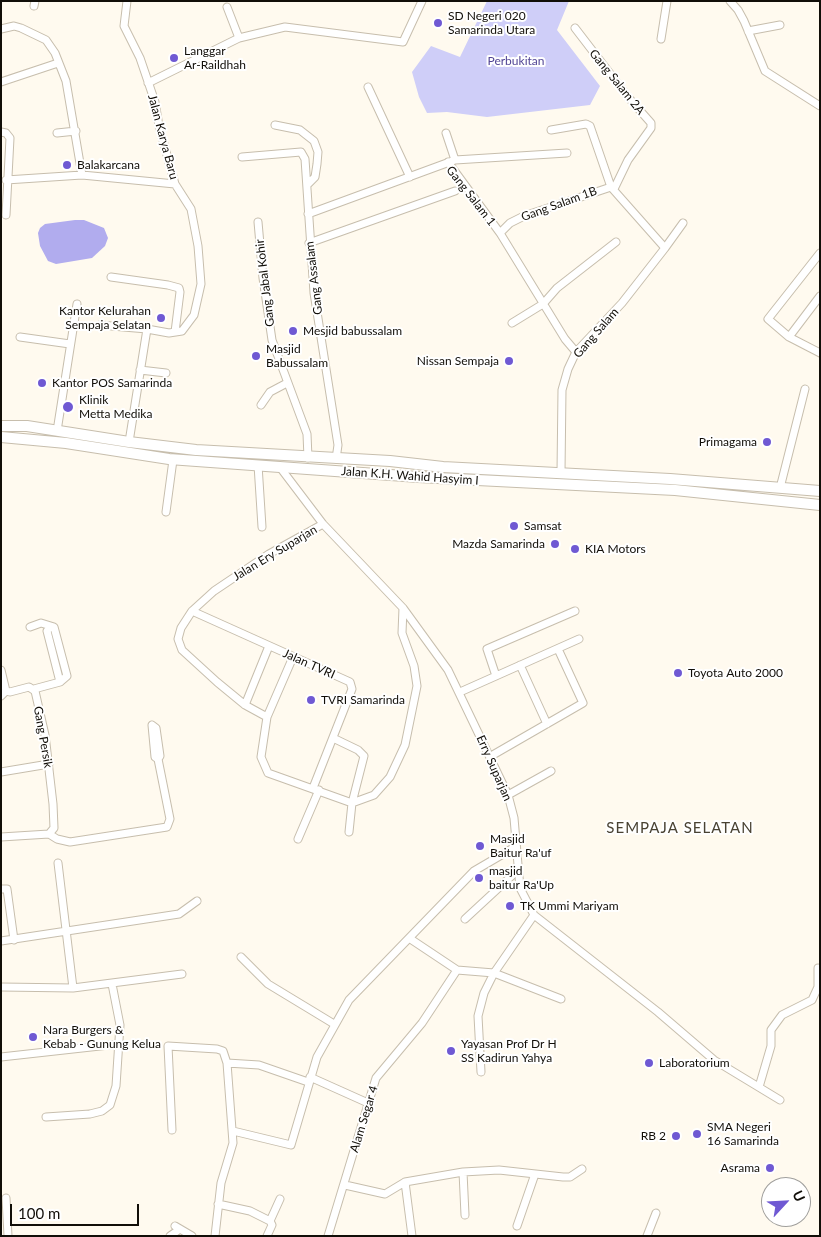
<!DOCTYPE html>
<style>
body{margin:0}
#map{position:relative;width:821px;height:1237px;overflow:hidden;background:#fffaef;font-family:Lato,sans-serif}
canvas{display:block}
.frame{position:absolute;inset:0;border:2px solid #110e08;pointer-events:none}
.north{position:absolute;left:761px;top:1177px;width:50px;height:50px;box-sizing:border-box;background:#fff;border:1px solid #a09f9c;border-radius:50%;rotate:65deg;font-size:14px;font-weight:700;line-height:20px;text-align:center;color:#110e08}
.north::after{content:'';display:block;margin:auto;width:18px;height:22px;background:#6f59d3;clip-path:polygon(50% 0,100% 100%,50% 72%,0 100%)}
.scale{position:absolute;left:10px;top:1204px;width:129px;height:22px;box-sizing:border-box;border:2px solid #110e08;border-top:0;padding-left:6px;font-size:15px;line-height:18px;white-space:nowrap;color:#110e08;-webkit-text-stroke:4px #fff;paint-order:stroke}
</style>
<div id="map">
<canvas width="821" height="1237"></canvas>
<div class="frame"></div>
<div class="north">U</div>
<div class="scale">100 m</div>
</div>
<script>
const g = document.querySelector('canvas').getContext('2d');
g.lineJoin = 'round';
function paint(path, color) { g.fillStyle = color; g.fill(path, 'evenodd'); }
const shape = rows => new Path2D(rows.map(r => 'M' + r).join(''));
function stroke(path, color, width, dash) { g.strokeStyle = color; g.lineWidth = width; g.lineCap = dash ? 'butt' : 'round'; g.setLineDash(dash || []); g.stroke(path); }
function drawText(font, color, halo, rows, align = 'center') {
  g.font = font + ' Lato,sans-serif'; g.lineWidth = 4; g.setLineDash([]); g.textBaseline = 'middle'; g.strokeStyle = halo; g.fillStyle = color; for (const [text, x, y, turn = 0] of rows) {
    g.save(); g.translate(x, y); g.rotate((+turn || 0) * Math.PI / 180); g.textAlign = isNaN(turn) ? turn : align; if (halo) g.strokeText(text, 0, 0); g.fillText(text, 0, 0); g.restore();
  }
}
paint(shape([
 [487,1,569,1,557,30,600,86,590,105,487,117,447,112,427,113,419,97,412,72,431,46,460,57]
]), '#cfcef8');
paint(shape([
 [75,220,84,220,104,228,108,238,105,246,92,258,56,264,48,261,40,246,38,233,40,228,45,224]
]), '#b1acee');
const minor = shape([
 [127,1,124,26,140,58,155,102,159,126,175,184,191,209,198,246,201,284,194,315,182,331,169,333,147,329,129,442],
 [730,1,738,10,744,21,765,71,820,106],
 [34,6,35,1],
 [227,7,239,38],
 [575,28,628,97,651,123,651,128,628,160,614,189],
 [1,29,14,26,21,28,46,40,55,53,66,81,82,175],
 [748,31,780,25],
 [661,39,667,1],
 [1,82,58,63],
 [148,83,239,38,285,27,403,42,422,1],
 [368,87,410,177],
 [275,125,300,130,314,141,318,152,317,164,315,177,307,185],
 [551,130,586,124,590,126,611,187],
 [1,132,6,133,10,138,6,215],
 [57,133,76,131],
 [446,133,455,160],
 [242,157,301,152,305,159,314,293,338,445,336,459],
 [448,162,500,233,565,339,576,352],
 [6,180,82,175,175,184],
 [308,214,455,160,567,153],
 [258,222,263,278,272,340,307,434,308,458],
 [500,233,510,223,524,216,611,187,665,248,622,303,576,352,568,369,562,390,561,472],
 [309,243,455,191],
 [665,248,683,223],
 [820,253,768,319,789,337,820,353],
 [111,277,168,285,179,288,180,292,175,332],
 [512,323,543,304,557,288,616,242],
 [100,325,147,329],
 [20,337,70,344],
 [789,337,820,296],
 [140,370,166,373],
 [261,405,270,392,287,383],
 [57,431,77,304],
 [258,465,262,527],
 [279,466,323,524,403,608,448,670,508,795,514,818,520,888,534,915,658,1012,714,1060,780,1100],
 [780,488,805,389],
 [166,512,173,460],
 [323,524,269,554,214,591,192,611,181,628,178,639,182,650,217,682,245,705,267,717,261,757,268,773,352,803,374,795,390,777,405,745,417,686,414,666,402,633,403,608],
 [192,611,350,682,352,689,313,788],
 [30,627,41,623,54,627,67,676,60,682,34,689],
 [50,627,47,631,60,682],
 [520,665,547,724],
 [1,670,6,691,10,692,29,687,35,691,45,735,53,804,54,828,49,834],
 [496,676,487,649,575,611],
 [460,692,579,639],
 [1,696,6,691],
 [245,705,269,646],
 [267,717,293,657],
 [333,738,358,750,364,756,352,803,349,832],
 [491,756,583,703,558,649],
 [1,772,49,764],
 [508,795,551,771],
 [49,834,57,839,70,842,167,827,170,819,158,759,160,756,156,728,152,725,155,757,158,759],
 [1,837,49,834],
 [298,839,319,790],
 [58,863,73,988],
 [1,889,7,889,14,940],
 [465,919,518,870],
 [409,938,457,970],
 [1,941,179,914,197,901],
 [241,957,268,984,334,1024],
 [1,987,73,988,182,974],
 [1,1057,118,1044],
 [227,1063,259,1065,308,1082],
 [481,1072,478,1016,484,993,494,973,534,915],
 [310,1077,368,1103],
 [759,1087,771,1046,771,1030,782,1015,812,1000,818,987,818,968],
 [46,1117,90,1114,102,1111,110,1105,116,1086,120,1025,112,984],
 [172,1130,168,1046,217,1049,223,1051,227,1063,233,1143,221,1183,215,1236],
 [233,1131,291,1145,317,1057,349,1000,474,871,515,847],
 [463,1172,465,1215],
 [405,1182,412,1236],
 [345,1185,385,1194,405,1182,463,1172,499,1170,563,1177,570,1177,582,1169],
 [6,1198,8,1236],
 [218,1204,250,1211,270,1221],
 [175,1226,192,1236],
 [517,1226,535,1174],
 [170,1236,180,1229],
 [267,1236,272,1225,270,1221,280,1199],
 [328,1236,376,1078,422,1023,457,970,494,973,561,999],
 [647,1236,656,1213]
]);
const primary = shape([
 [1,426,27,426,129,442,196,450,390,461,443,467,670,479,820,491],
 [1,437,66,443,169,459,418,477,675,490,820,505]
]);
stroke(minor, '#c7bead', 9);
stroke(primary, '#c7bead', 12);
stroke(minor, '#fff', 7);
stroke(primary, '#fff', 10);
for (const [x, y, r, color] of [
 [438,23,5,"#6f59d3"],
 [174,58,5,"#6f59d3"],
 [67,165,5,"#6f59d3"],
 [161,318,5,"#6f59d3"],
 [293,331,5,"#6f59d3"],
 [256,356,5,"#6f59d3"],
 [509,361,5,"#6f59d3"],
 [42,383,5,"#6f59d3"],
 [68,407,6,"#6f59d3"],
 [767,442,5,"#6f59d3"],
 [514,526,5,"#6f59d3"],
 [555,544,5,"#6f59d3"],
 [575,549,5,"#6f59d3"],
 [678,673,5,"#6f59d3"],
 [311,700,5,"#6f59d3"],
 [480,846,5,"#6f59d3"],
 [479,878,5,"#6f59d3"],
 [510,906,5,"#6f59d3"],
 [33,1037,5,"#6f59d3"],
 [451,1051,5,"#6f59d3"],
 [649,1063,5,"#6f59d3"],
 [697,1134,5,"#6f59d3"],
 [676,1136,5,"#6f59d3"],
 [770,1168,5,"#6f59d3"]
]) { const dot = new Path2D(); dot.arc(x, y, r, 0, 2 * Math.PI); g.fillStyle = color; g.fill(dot); stroke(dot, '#fff', 2); }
drawText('12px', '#110e08', '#fff', [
 ["SD Negeri 020",448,16],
 ["Samarinda Utara",448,30],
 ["Langgar",184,51],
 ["Ar-Raildhah",184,65],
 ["Balakarcana",77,165],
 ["Kantor Kelurahan",151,311,"right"],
 ["Sempaja Selatan",151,325,"right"],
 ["Mesjid babussalam",303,331],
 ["Masjid",266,349],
 ["Babussalam",266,363],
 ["Nissan Sempaja",499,361,"right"],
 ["Kantor POS Samarinda",52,383],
 ["Klinik",79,400],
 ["Metta Medika",79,414],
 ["Primagama",757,442,"right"],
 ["Samsat",524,526],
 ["Mazda Samarinda",545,544,"right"],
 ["KIA Motors",585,549],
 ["Toyota Auto 2000",688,673],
 ["TVRI Samarinda",321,700],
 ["Masjid",490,839],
 ["Baitur Ra'uf",490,853],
 ["masjid",489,871],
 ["baitur Ra'Up",489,885],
 ["TK Ummi Mariyam",520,906],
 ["Nara Burgers &",43,1030],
 ["Kebab - Gunung Kelua",43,1044],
 ["Yayasan Prof Dr H",461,1044],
 ["SS Kadirun Yahya",461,1058],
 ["Laboratorium",659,1063],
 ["SMA Negeri",707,1127],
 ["16 Samarinda",707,1141],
 ["RB 2",666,1136,"right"],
 ["Asrama",760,1168,"right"]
], 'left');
drawText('12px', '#524695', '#fff', [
 ["Perbukitan",516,61]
]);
drawText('12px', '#110e08', '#fff', [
 ["Gang Salam 2A",617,82,51],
 ["Jalan Karya Baru",163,137,75],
 ["Gang Salam 1",471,196,52],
 ["Gang Salam 1B",559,204,-20],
 ["Gang Assalam",314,278,-97],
 ["Gang Jabal Kohir",265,283,-97],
 ["Gang Salam",596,333,-49],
 ["Jalan K.H. Wahid Hasyim I",410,476,4],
 ["Jalan Ery Suparjan",275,553,-31],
 ["Jalan TVRI",309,664,24],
 ["Gang Persik",43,737,80],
 ["Erry Suparjan",494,768,66],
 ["Alam Segar 4",364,1119,-73]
]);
g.letterSpacing = '1px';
drawText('15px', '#494233', '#fff', [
 ["SEMPAJA SELATAN",680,828]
]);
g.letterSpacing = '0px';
</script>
